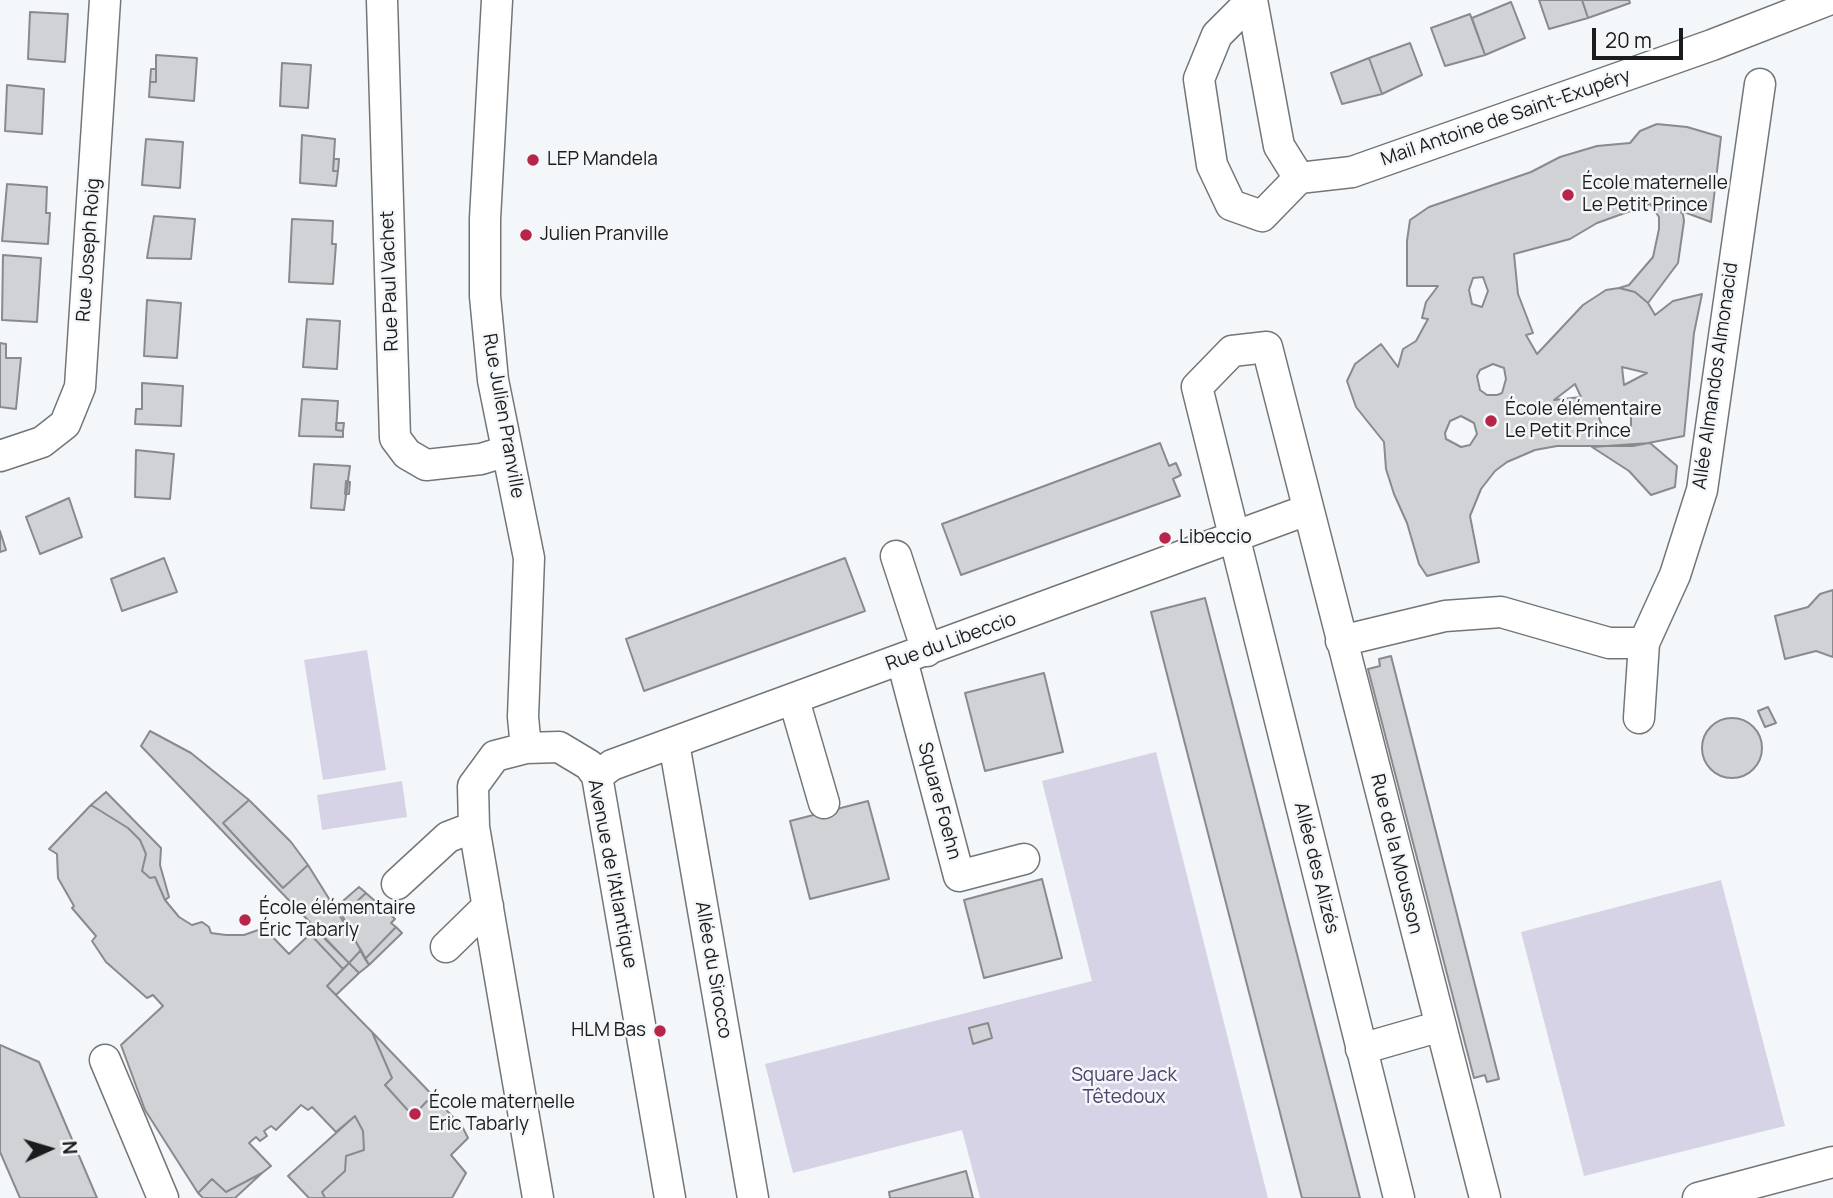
<!DOCTYPE html>
<meta charset="utf-8">
<style>
body{margin:0}
#map{position:relative;width:1833px;height:1198px;overflow:hidden;background:#f4f7f9;font-family:Manrope,sans-serif}
canvas{display:block}
.north{position:absolute;left:14px;top:1114px;width:70px;height:70px;-webkit-text-stroke:5px #f4f7f9;paint-order:stroke;rotate:86deg;font-size:19px;font-weight:700;line-height:28px;text-align:center;color:#1a1b1c}
.north::after{content:'';display:block;margin:auto;width:24px;height:32px;background:#1a1b1c;clip-path:polygon(50% 0,100% 100%,50% 72%,0 100%)}
.scale{position:absolute;left:1592px;top:28px;width:91px;height:32px;box-sizing:border-box;border:4px solid #1a1b1c;border-top:0;padding-left:9px;font-size:21px;line-height:24px;white-space:nowrap;color:#1a1b1c;-webkit-text-stroke:5px #f4f7f9;paint-order:stroke}
</style>
<div id="map">
<canvas width="1833" height="1198"></canvas>
<div class="north">N</div>
<div class="scale">20 m</div>
</div>
<script>
const g = document.querySelector('canvas').getContext('2d');
g.lineJoin = 'round';
function paint(path, color) { g.fillStyle = color; g.fill(path, 'evenodd'); }
const shape = rows => new Path2D(rows.map(r => 'M' + r).join(''));
function stroke(path, color, width, dash) { g.strokeStyle = color; g.lineWidth = width; g.lineCap = dash ? 'butt' : 'round'; g.setLineDash(dash || []); g.stroke(path); }
function drawText(font, color, halo, rows, align = 'center') {
  g.font = font + ' Manrope,sans-serif'; g.lineWidth = 5; g.setLineDash([]); g.textBaseline = 'middle'; g.strokeStyle = halo; g.fillStyle = color; for (const [text, x, y, turn = 0] of rows) {
    g.save(); g.translate(x, y); g.rotate((+turn || 0) * Math.PI / 180); g.textAlign = isNaN(turn) ? turn : align; if (halo) g.strokeText(text, 0, 0); g.fillText(text, 0, 0); g.restore();
  }
}
paint(shape([
 [367,650,386,770,323,780,304,660],
 [1156,752,1268,1198,980,1198,962,1130,793,1173,765,1064,1092,981,1042,781],
 [402,781,407,817,322,830,317,795],
 [1721,880,1785,1126,1584,1176,1521,932]
]), '#d7d3e7');
const building = shape([
 [1539,0,1582,0,1588,18,1549,29,1539,0],
 [1582,0,1629,0,1630,3,1588,18,1582,0],
 [1511,2,1525,38,1485,55,1472,18,1511,2],
 [30,12,68,14,65,62,28,59,30,12],
 [1470,14,1485,55,1445,66,1431,28,1470,14],
 [1410,43,1422,75,1382,94,1369,58,1410,43],
 [156,55,197,58,194,101,149,97,150,82,156,82,156,55],
 [1369,58,1382,94,1342,104,1331,73,1369,58],
 [282,63,311,65,308,108,280,106,282,63],
 [151,69,156,69,156,82,150,82,151,69],
 [7,85,44,89,42,134,5,131,7,85],
 [1657,124,1687,127,1721,137,1711,222,1665,205,1650,204,1597,223,1570,239,1514,254,1518,294,1533,333,1526,335,1537,354,1583,305,1606,290,1619,288,1635,292,1648,303,1655,315,1673,301,1702,294,1694,333,1684,436,1633,446,1557,446,1535,450,1507,462,1495,471,1481,489,1470,516,1479,562,1427,576,1419,564,1407,523,1394,494,1386,469,1384,442,1356,407,1347,381,1355,364,1381,344,1398,367,1403,349,1416,341,1428,319,1422,318,1426,302,1438,286,1407,286,1407,241,1410,220,1429,207,1531,172,1560,157,1597,146,1630,143,1640,131,1657,124],
 [1483,277,1488,291,1482,307,1472,304,1469,290,1473,278,1483,277],
 [1493,364,1504,368,1506,379,1502,393,1497,395,1487,395,1480,390,1477,376,1480,370,1493,364],
 [1622,367,1647,373,1624,385,1622,367],
 [1575,384,1581,397,1554,400,1575,384],
 [1612,404,1626,407,1631,413,1631,426,1620,435,1604,430,1600,421,1599,416,1612,404],
 [1461,416,1474,423,1477,434,1470,445,1461,447,1446,439,1445,433,1450,421,1461,416],
 [302,135,335,139,333,171,338,171,336,186,300,183,302,135],
 [146,139,183,142,180,188,142,185,146,139],
 [334,159,339,159,338,171,333,171,334,159],
 [7,184,47,187,46,213,50,213,48,244,2,241,7,184],
 [1650,204,1676,209,1683,214,1684,221,1678,263,1648,303,1635,292,1619,288,1629,285,1653,257,1659,229,1659,217,1650,204],
 [154,216,195,219,191,259,147,258,154,216],
 [292,219,333,221,332,244,336,244,333,284,289,282,292,219],
 [3,255,41,258,37,322,2,320,3,255],
 [147,300,181,303,177,358,144,356,147,300],
 [307,319,340,321,337,369,303,367,307,319],
 [0,343,6,344,6,358,21,358,16,409,0,407,0,343],
 [142,383,183,386,181,426,135,424,136,409,142,409,142,383],
 [302,399,338,401,336,430,343,431,343,437,299,436,302,399],
 [336,423,344,423,343,431,336,430,336,423],
 [1160,443,1169,466,1176,463,1181,475,1173,479,1180,496,961,575,942,524,1160,443],
 [1650,443,1677,466,1675,487,1651,495,1629,471,1592,447,1650,443],
 [136,450,174,454,170,499,135,497,136,450],
 [314,464,350,466,344,510,311,508,314,464],
 [346,481,350,482,349,494,345,494,346,481],
 [69,498,82,537,40,554,26,517,69,498],
 [0,531,6,550,0,552,0,531],
 [164,558,177,592,122,611,111,579,164,558],
 [845,558,865,611,644,691,626,639,845,558],
 [1833,590,1833,657,1816,651,1785,659,1775,616,1808,607,1820,594,1833,590],
 [1205,598,1360,1198,1302,1198,1151,612,1205,598],
 [1391,656,1499,1079,1487,1082,1485,1075,1474,1078,1368,669,1380,666,1379,659,1391,656],
 [1044,673,1063,752,985,771,965,693,1044,673],
 [1768,707,1776,723,1765,727,1758,711,1768,707],
 '1702 748a30 30 0 1 1 60 0a30 30 0 1 1-60 0Z',
 [150,731,191,753,249,800,223,823,283,888,308,865,361,950,349,963,141,746,150,731],
 [106,792,161,848,160,865,169,897,165,900,155,877,150,878,142,871,146,854,140,840,128,828,91,805,106,792],
 [249,800,291,842,308,865,283,888,223,823,249,800],
 [868,801,889,879,810,899,790,821,868,801],
 [91,805,128,828,140,840,146,854,142,871,150,878,155,877,165,900,179,917,192,925,202,922,209,927,211,933,226,935,244,935,264,928,289,954,310,934,343,969,327,986,372,1032,392,1078,385,1085,413,1116,427,1101,432,1104,438,1101,463,1128,468,1138,451,1155,466,1173,452,1198,325,1198,322,1192,345,1171,346,1156,364,1150,363,1131,355,1116,336,1132,312,1107,308,1110,301,1105,276,1130,271,1126,264,1131,267,1136,260,1141,256,1137,249,1143,271,1166,262,1173,226,1192,212,1179,198,1193,145,1110,121,1045,163,1006,153,995,147,998,106,962,92,941,96,936,72,908,74,906,58,878,57,854,49,849,91,805],
 [1042,879,1062,958,984,978,964,900,1042,879],
 [359,887,366,893,342,915,336,907,359,887],
 [366,893,395,919,391,923,396,927,365,959,342,915,366,893],
 [396,927,402,933,369,965,365,959,396,927],
 [315,929,349,963,343,969,310,934,315,929],
 [361,950,369,965,359,973,349,963,361,950],
 [349,963,359,973,336,995,327,986,349,963],
 [988,1023,992,1038,973,1044,969,1028,988,1023],
 [372,1032,438,1101,432,1104,427,1101,413,1116,385,1085,392,1078,372,1032],
 [0,1045,39,1062,97,1198,20,1198,0,1152,0,1045],
 [355,1116,363,1131,364,1150,346,1156,345,1171,322,1192,325,1198,309,1198,288,1176,355,1116],
 [966,1171,973,1198,890,1198,889,1192,966,1171],
 [262,1173,235,1198,203,1198,198,1193,212,1179,226,1192,262,1173]
]);
paint(building, '#d1d2d5');
stroke(building, '#898a8d', 2);
const minor = shape([
 [382,0,395,438,407,454,426,465,481,459,507,451],
 [497,0,485,219,485,296,493,380,529,558,523,717,526,748],
 [1252,0,1217,35,1199,79,1212,165,1231,205,1262,216,1299,178],
 [1252,0,1279,146,1299,178],
 [1299,178,1352,172,1712,45,1828,0],
 [0,456,42,442,65,424,80,387,105,0],
 [896,556,927,651],
 [1341,641,1445,616,1501,612,1609,643,1644,643],
 [902,660,959,876,1024,859],
 [794,700,824,803],
 [1639,718,1644,643,1675,575,1702,490,1760,84],
 [674,743,753,1198],
 [597,776,612,765,1307,510],
 [397,884,448,837,474,827],
 [446,947,488,906],
 [1361,1049,1441,1026],
 [105,1060,163,1198],
 [538,1198,474,827,473,786,495,756,526,748,559,747,589,765,597,776,670,1198],
 [1399,1198,1197,387,1232,351,1267,347,1485,1198],
 [1698,1198,1833,1162]
]);
stroke(minor, '#737577', 33);
stroke(minor, '#fff', 30);
for (const [x, y, r, color] of [
 [533,160,7,"#b7254b"],
 [1568,195,7,"#b7254b"],
 [526,235,7,"#b7254b"],
 [1491,421,7,"#b7254b"],
 [1165,538,7,"#b7254b"],
 [245,920,7,"#b7254b"],
 [660,1031,7,"#b7254b"],
 [415,1114,7,"#b7254b"]
]) { const dot = new Path2D(); dot.arc(x, y, r, 0, 2 * Math.PI); g.fillStyle = color; g.fill(dot); stroke(dot, '#f4f7f9', 2.5); }
drawText('19px', '#1a1b1c', '#f4f7f9', [
 ["Mail Antoine de Saint-Exupéry",1506,118,-19],
 ["Rue Joseph Roig",89,250,-86],
 ["Rue Paul Vachet",390,281,-92],
 ["Allée Almandos Almonacid",1716,376,-82],
 ["Rue Julien Pranville",503,416,80],
 ["Rue du Libeccio",951,642,-20],
 ["Square Foehn",939,801,75],
 ["Rue de la Mousson",1396,854,76],
 ["Allée des Alizés",1316,868,76],
 ["Avenue de l'Atlantique",612,874,79],
 ["Allée du Sirocco",713,970,80]
]);
drawText('19px', '#1a1b1c', '#f4f7f9', [
 ["LEP Mandela",547,160],
 ["École maternelle",1582,184],
 ["Le Petit Prince",1582,206],
 ["Julien Pranville",540,235],
 ["École élémentaire",1505,410],
 ["Le Petit Prince",1505,432],
 ["Libeccio",1179,538],
 ["École élémentaire",259,909],
 ["Éric Tabarly",259,931],
 ["HLM Bas",646,1031,"right"],
 ["École maternelle",429,1103],
 ["Eric Tabarly",429,1125]
], 'left');
drawText('19px', '#4e426d', '#f4f7f9', [
 ["Square Jack",1124,1076],
 ["Têtedoux",1124,1098]
]);
</script>
